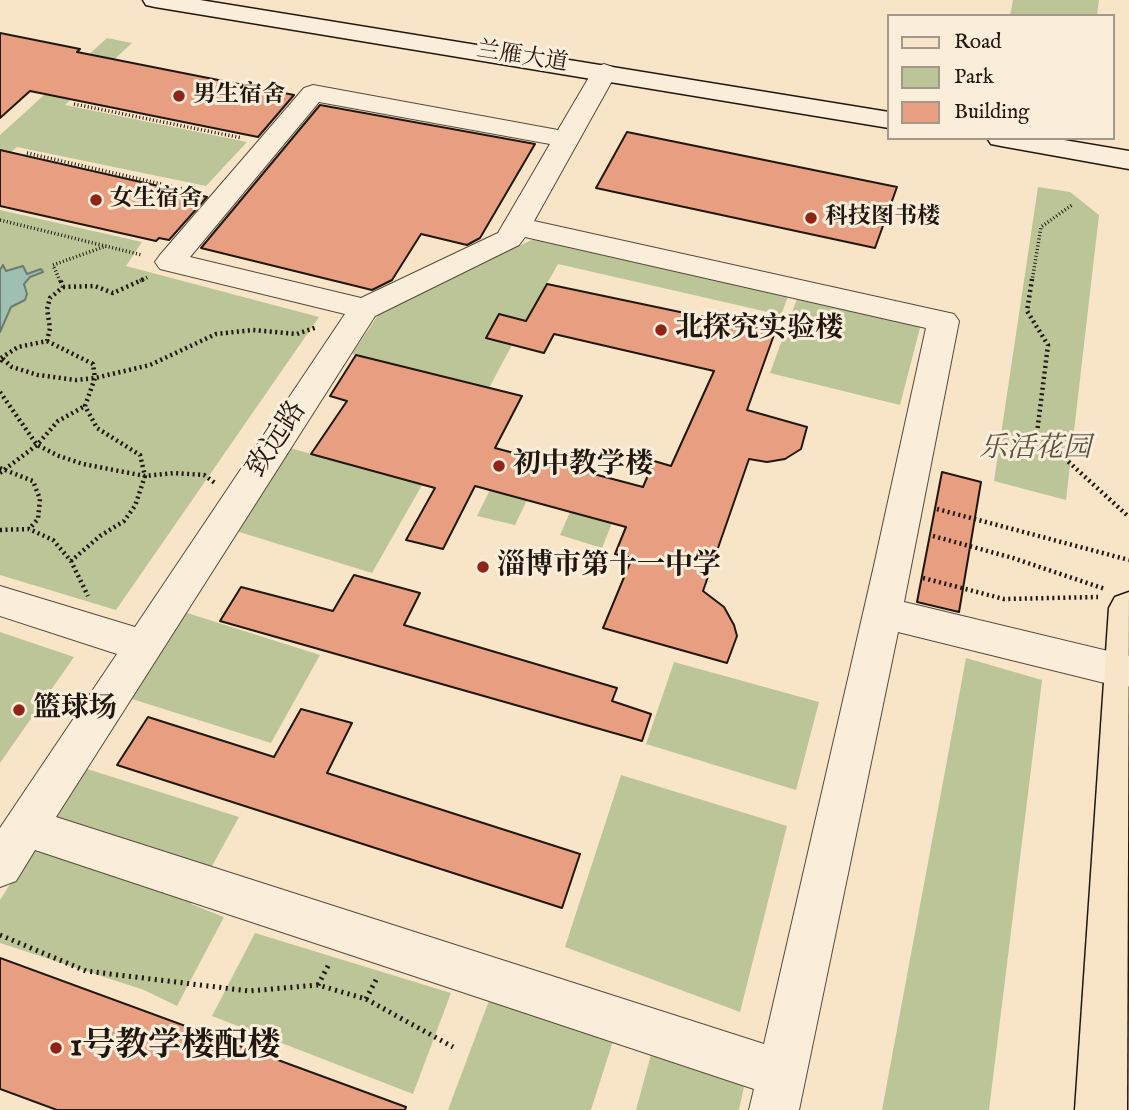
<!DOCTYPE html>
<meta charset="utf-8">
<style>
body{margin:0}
#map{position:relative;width:1129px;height:1110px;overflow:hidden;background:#f8e5c8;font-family:"IM FELL English",serif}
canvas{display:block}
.legend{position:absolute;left:887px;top:14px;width:228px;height:126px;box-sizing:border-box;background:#faeedb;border:2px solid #a39889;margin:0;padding:9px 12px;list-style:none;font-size:21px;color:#20170f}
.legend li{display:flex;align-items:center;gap:14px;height:35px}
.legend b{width:35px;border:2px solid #a39889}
</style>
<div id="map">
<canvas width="1129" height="1110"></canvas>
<ul class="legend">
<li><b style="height:9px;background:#f8e5c8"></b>Road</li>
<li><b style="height:19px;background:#bcc597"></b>Park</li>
<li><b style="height:19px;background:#e89e81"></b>Building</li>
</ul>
</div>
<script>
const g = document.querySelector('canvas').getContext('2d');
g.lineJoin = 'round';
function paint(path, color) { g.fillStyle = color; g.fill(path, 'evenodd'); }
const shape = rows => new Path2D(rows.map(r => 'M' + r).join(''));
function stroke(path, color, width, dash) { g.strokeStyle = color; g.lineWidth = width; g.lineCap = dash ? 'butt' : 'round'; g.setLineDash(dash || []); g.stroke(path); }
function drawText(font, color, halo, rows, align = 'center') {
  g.font = font + ' "IM FELL English","Noto Serif SC",serif'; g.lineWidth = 6; g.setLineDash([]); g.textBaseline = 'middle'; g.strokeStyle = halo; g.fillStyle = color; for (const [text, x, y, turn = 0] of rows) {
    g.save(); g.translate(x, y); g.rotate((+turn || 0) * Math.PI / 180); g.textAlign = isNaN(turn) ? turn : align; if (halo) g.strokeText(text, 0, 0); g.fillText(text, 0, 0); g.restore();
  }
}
paint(shape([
 [1013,0,1099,0,1097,16,1010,16],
 [107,38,132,43,65,105,247,142,206,186,17,147,0,162,0,135],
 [1038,187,1070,192,1099,215,1066,500,994,481],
 [0,210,142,242,126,266,319,317,116,610,0,575],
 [536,238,790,291,781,315,558,264,526,321,498,315,487,338,512,345,489,388,352,354,383,308],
 [798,296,921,324,900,405,770,373],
 [290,448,422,485,372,573,236,531],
 [490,490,527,500,515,525,477,516],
 [570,512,612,523,602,548,560,535],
 [184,612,320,655,271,743,129,698],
 [0,632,74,657,0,763],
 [966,658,1042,680,989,1110,882,1110],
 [674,662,819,702,796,790,646,744],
 [84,768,239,817,191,904,224,917,177,1006,144,990,0,943,0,900],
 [621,775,787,826,740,1012,565,947],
 [255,933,451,993,413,1094,212,1016],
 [490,998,613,1041,591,1110,448,1110],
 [652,1051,745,1082,739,1110,636,1110]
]), '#bcc597');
const water = shape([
 [3,265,6,271,23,266,27,274,41,269,43,272,30,277,24,284,27,294,25,300,11,307,0,332,0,270,3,265]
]);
paint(water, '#9ebfb1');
stroke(water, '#6c7c70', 2);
const building = shape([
 [0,33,80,49,77,52,294,95,258,137,30,91,0,118,0,33],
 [320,105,535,144,480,238,467,245,421,234,392,280,372,290,201,248,320,105],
 [627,132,897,187,875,248,596,188,627,132],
 [0,150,207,197,169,240,159,238,156,241,0,206,0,150],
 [547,284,775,332,747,410,807,427,801,449,785,459,767,462,749,459,703,591,724,607,734,625,737,636,727,663,603,628,632,558,615,554,626,527,475,486,443,549,406,540,435,488,311,454,347,401,330,396,356,355,522,396,495,448,643,487,654,461,671,466,714,371,554,334,544,353,486,338,499,314,526,321,547,284],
 [942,472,981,482,959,612,917,602,942,472],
 [354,575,420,593,404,625,617,688,612,701,651,714,642,741,220,621,241,587,333,611,354,575],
 [301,709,352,723,327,773,580,854,562,908,117,765,148,717,274,757,301,709],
 [0,958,406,1107,405,1110,57,1110,0,1089,0,958]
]);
paint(building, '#e89e81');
stroke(building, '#20170f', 2);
const street = shape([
 [604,64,613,67,617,72,534,221,954,314,959,321,904,602,1129,656,1129,686,1125,688,898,632,799,1110,749,1110,754,1089,35,850,16,881,0,887,0,828,117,654,0,616,0,586,135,627,345,314,160,269,155,262,160,255,304,88,313,85,558,130,595,67,604,64],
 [319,102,550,144,498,233,361,298,190,257,319,102],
 [525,237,926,328,873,570,764,1044,56,817,375,316,519,245,525,237]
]);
const secondary = shape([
 [143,0,200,0,889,112,889,128,155,7,146,5,143,0],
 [987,138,1052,138,1129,151,1129,169,1001,146,991,144,987,138]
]);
const primary = shape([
 [1129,592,1127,1110,1075,1110,1109,608,1115,597,1129,592]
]);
stroke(street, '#564a3d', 2);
stroke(secondary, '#20170f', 3);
stroke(primary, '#20170f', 3);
stroke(shape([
 [74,104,242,138],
 [27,153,196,192],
 [0,220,142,255],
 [60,281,53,265,106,246],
 [140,281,148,277],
 [1032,281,1041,227,1072,205]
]), '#20170f', 3.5, [1, 2.5]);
stroke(shape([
 [1032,279,1027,311,1048,345,1037,433,1129,517],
 [63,287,95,286,113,293,144,279],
 [47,341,93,364,95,378,85,406,97,428,140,455,145,476,135,506,124,521,100,536,71,561],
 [1,358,18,347,47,341,50,328,47,309,50,298,63,287,60,279],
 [0,362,2,358,12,367,38,375,76,380,95,378,150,365,216,334,253,330,297,334,317,327],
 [0,392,37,445,59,456,83,464,145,476,174,473,204,475,215,483],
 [0,468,33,481,40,499,38,519,29,529],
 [0,473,37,445,58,421,85,406],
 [937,509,1129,560],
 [0,530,29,529,53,540,71,561,88,596],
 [933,536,1013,558,1105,589],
 [923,578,1004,599,1098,597]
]), '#20170f', 4.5, [2, 3.5]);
stroke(shape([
 [0,935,86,971,249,991,318,985,366,999,453,1047],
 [318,985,329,964],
 [366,999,377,978]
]), '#20170f', 5, [2, 4.5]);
paint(street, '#faeedb');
paint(secondary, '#faeedb');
paint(primary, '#f8e5c8');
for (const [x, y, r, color] of [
 [179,96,7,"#8f2418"],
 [96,200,7,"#8f2418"],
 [811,218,7,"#8f2418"],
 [661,330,7,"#8f2418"],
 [499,466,7,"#8f2418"],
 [483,567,7,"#8f2418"],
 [19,710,7,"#8f2418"],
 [56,1048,7,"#8f2418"]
]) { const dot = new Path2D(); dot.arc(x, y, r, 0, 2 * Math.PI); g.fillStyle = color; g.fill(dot); stroke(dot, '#faeedb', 2.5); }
drawText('23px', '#20170f', '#faeedb', [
 ["兰雁大道",522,58,9]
]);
drawText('bold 23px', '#20170f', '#faeedb', [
 ["男生宿舍",193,96],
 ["女生宿舍",110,200],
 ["科技图书楼",825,218]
], 'left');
drawText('bold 28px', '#20170f', '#faeedb', [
 ["北探究实验楼",675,330],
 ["初中教学楼",513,466],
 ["淄博市第十一中学",497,567],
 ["篮球场",33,710]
], 'left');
drawText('28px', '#20170f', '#faeedb', [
 ["致远路",278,440,-57]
]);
drawText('italic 28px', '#57543f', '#faeedb', [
 ["乐活花园",1035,450]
]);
drawText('bold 33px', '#20170f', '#faeedb', [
 ["1号教学楼配楼",70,1048]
], 'left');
</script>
